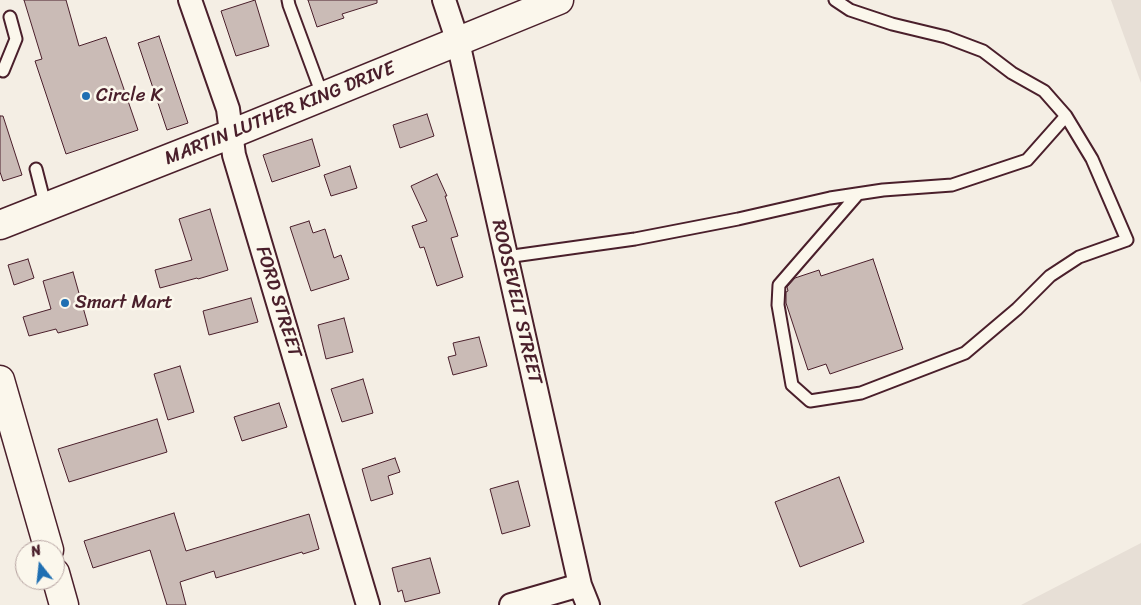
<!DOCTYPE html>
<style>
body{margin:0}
#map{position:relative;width:1141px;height:605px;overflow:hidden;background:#f4eee4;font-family:Sriracha,sans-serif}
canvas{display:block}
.north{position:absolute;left:15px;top:540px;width:50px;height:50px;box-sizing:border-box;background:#fbf7ec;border:1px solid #b4a19f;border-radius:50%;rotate:344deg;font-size:14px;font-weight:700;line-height:20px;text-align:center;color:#4a1f2b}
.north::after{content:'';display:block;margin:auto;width:18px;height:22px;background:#1f6fb2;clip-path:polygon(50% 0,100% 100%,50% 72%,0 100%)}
</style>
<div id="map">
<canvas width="1141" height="605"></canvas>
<div class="north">N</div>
</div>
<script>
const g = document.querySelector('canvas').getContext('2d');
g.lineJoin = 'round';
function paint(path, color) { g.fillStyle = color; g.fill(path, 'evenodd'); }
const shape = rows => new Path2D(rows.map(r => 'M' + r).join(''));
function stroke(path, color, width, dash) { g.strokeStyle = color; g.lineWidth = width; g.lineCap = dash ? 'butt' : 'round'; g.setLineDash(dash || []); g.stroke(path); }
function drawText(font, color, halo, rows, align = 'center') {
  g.font = font + ' Sriracha,sans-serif'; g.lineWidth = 5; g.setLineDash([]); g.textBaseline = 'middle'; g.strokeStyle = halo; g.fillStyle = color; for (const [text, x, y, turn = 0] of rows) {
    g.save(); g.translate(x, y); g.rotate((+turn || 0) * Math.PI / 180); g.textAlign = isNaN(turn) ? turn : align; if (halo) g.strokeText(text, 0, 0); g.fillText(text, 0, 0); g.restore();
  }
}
paint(shape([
 [1111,0,1141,0,1141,83],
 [1141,543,1141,605,1021,605]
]), '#e7dfd6');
const building = shape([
 [24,0,66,0,79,46,106,37,138,130,66,154,35,61,42,59,24,0],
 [255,0,269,46,236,56,221,11,255,0],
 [308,0,377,0,377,3,342,14,344,18,317,27,308,0],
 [159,36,188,123,167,130,138,43,159,36],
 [427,114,434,136,400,148,393,125,427,114],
 [0,116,3,116,22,175,3,181,0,172,0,116],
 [312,139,320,166,272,182,263,155,312,139],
 [350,166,357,188,331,196,324,175,350,166],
 [437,174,447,196,445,196,458,236,451,238,463,277,437,286,424,247,420,248,412,226,427,221,411,186,437,174],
 [210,209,228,270,198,279,197,278,160,288,155,270,192,260,179,219,210,209],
 [309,221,313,233,325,229,334,258,341,255,349,279,311,291,290,227,309,221],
 [28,259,34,278,14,285,8,265,28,259],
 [873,259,903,349,830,374,826,364,808,370,786,303,786,292,788,291,787,287,795,278,819,270,821,276,873,259],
 [73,272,88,325,58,333,56,329,29,336,23,317,51,309,43,281,73,272],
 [251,298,258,322,209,335,203,311,251,298],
 [344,318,353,352,326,359,318,325,344,318],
 [479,337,487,366,453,375,448,357,456,355,453,343,479,337],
 [180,366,194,412,168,420,154,374,180,366],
 [363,379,373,413,342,422,331,389,363,379],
 [279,403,287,427,242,441,234,417,279,403],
 [157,419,167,452,69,482,58,449,157,419],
 [395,458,400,472,388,476,393,494,371,501,362,469,395,458],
 [839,477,864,542,800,567,775,502,839,477],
 [518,481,530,526,502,534,490,489,518,481],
 [174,513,186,551,309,514,319,549,303,554,302,552,216,578,214,571,180,582,186,605,167,605,150,550,93,568,84,541,174,513],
 [430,558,440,593,405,602,402,590,398,592,392,568,430,558]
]);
paint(building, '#cabbb6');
stroke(building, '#4a1f2b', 1);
const service = shape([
 [288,0,289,5,323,97],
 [835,0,850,10,892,24,946,37,983,51,1012,73,1044,91,1066,116,1092,159,1127,240,1079,257,1050,276,1017,309,965,353,861,393,810,401,792,385,778,305,779,285,858,194],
 [3,71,16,39,10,17],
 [36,169,46,208],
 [506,257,635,239,738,219,830,198,883,190,952,185,1027,160,1066,116]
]);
const minor = shape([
 [190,0,228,109,234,155,368,605],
 [444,0,458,42,580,585,588,605],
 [511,605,580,585]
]);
const tertiary = shape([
 [0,225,231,134,559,0]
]);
const secondary = shape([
 [0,380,49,550],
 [55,573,64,605]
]);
stroke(service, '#4a1f2b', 15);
stroke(minor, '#4a1f2b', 26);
stroke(tertiary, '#4a1f2b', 31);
stroke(secondary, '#4a1f2b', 31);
stroke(service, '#fbf7ec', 11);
stroke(minor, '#fbf7ec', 22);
stroke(tertiary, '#fbf7ec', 28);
stroke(secondary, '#fbf7ec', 28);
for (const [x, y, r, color] of [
 [86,96,5,"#1f6fb2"],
 [65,303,5,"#1f6fb2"]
]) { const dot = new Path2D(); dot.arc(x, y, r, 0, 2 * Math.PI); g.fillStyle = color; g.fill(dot); stroke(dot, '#fbf7ec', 2); }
drawText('19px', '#4a1f2b', '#fbf7ec', [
 ["Circle K",96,96],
 ["Smart Mart",75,303]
], 'left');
drawText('19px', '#4a1f2b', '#fbf7ec', [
 ["MARTIN LUTHER KING DRIVE",280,114,-22],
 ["FORD STREET",278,302,73],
 ["ROOSEVELT STREET",516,302,77]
]);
</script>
